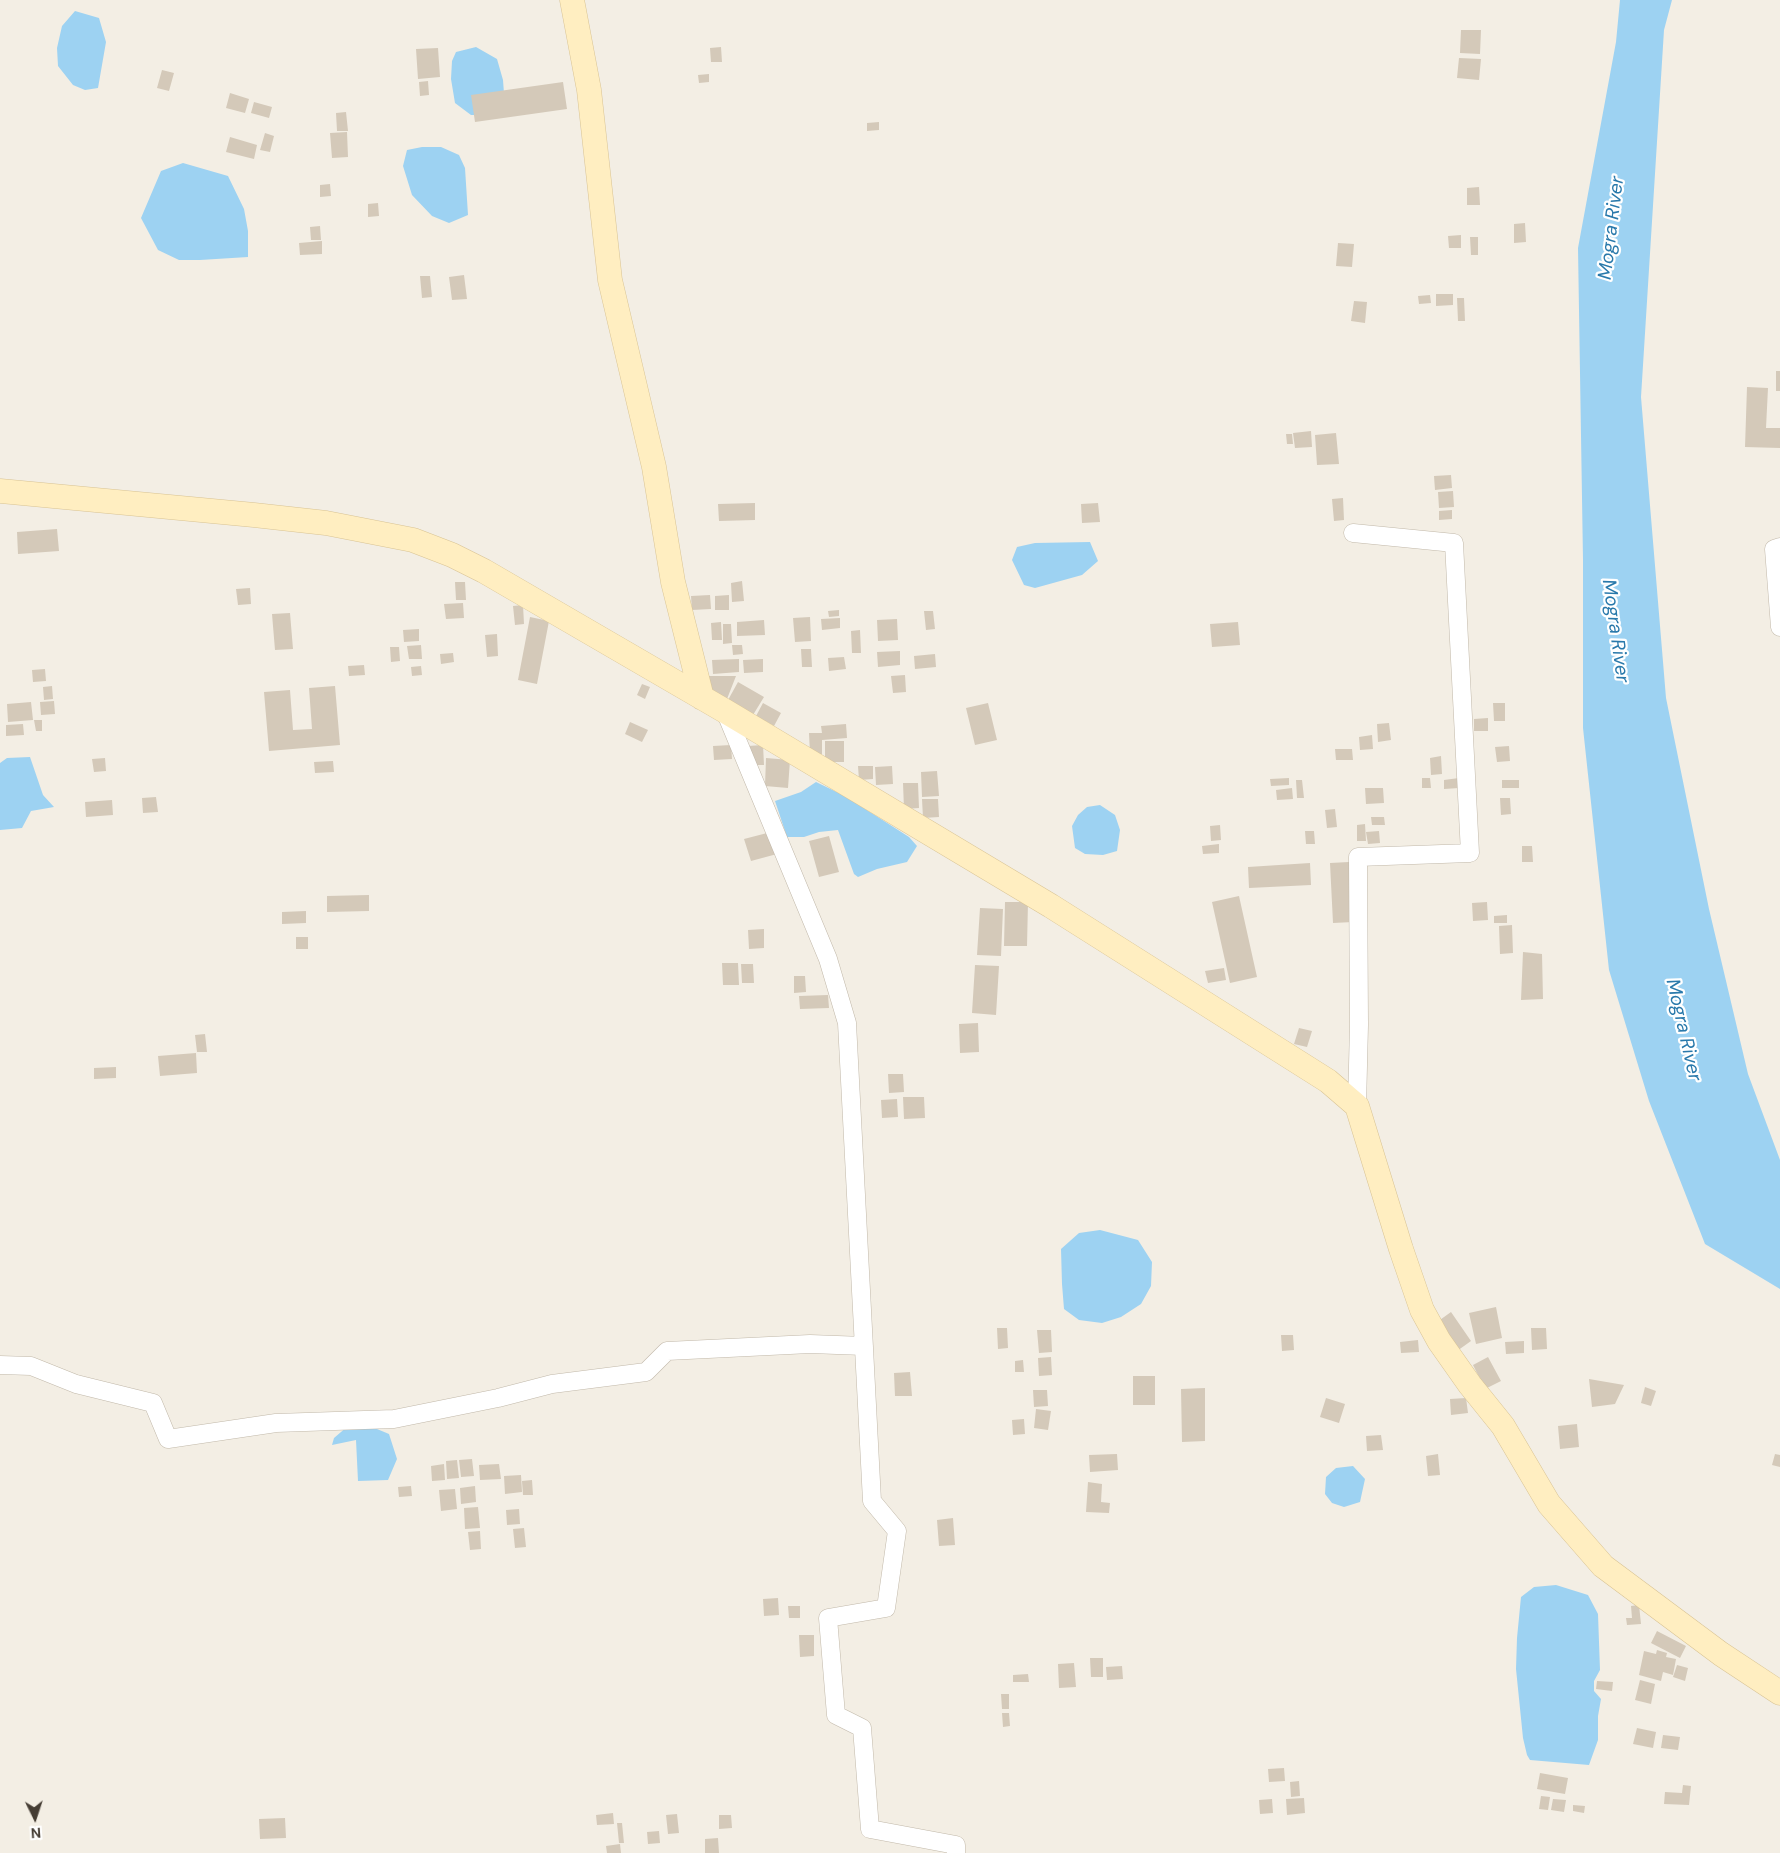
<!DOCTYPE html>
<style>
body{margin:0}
#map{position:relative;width:1780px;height:1853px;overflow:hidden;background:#f3eee4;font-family:"DM Sans",sans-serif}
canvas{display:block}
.north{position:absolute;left:10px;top:1793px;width:50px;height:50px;-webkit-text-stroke:4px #fff;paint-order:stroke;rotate:176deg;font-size:14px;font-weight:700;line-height:20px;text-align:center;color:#453d34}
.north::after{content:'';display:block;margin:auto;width:18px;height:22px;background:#453d34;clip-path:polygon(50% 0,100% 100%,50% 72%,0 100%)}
</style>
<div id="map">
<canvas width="1780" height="1853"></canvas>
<div class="north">N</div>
</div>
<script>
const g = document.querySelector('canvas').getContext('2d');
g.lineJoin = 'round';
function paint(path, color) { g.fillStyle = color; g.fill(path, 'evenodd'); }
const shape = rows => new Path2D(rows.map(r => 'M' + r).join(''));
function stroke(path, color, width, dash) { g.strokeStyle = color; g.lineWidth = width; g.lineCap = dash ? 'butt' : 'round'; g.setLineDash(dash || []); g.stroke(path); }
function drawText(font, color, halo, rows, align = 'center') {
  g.font = font + ' "DM Sans",sans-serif'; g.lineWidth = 4.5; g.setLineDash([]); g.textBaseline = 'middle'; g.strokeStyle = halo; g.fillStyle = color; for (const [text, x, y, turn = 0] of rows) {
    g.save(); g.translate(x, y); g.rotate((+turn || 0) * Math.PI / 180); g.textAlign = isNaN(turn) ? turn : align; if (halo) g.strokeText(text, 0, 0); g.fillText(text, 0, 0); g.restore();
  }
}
paint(shape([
 [1620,0,1672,0,1664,30,1641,397,1666,698,1709,909,1748,1074,1780,1160,1780,1289,1705,1244,1649,1101,1609,970,1583,728,1583,560,1578,248,1616,42],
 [75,11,99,18,106,42,98,88,85,90,73,85,58,66,57,48,62,26],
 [476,47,497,59,503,80,505,107,487,115,471,115,455,103,451,79,452,61,456,52],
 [422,147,441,147,459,155,465,168,468,215,449,223,432,216,412,195,403,166,407,150],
 [183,163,228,176,244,209,248,231,248,257,200,260,179,260,158,250,141,218,161,171],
 [1090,542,1098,561,1082,575,1035,588,1024,585,1012,560,1017,547,1035,543],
 [30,757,43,795,54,807,31,811,22,828,0,830,0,763,7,758],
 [816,782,845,796,909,837,917,846,907,862,877,869,858,877,854,874,838,830,819,832,804,837,787,837,775,801,801,792],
 [1100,805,1115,815,1120,830,1117,851,1103,855,1085,854,1075,848,1072,826,1078,815,1087,807],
 [1100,1230,1138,1240,1152,1262,1151,1286,1141,1304,1121,1317,1102,1323,1079,1320,1064,1309,1062,1284,1061,1249,1079,1233],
 [365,1424,389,1434,397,1459,388,1480,358,1481,356,1440,332,1445,334,1438,348,1426],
 [1353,1466,1365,1479,1360,1502,1344,1507,1332,1503,1325,1494,1326,1477,1336,1468],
 [1556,1585,1588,1595,1598,1614,1600,1670,1594,1681,1594,1691,1601,1699,1598,1716,1598,1740,1589,1765,1530,1760,1527,1755,1523,1738,1516,1669,1517,1638,1521,1597,1534,1587]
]), '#9dd2f2');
paint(shape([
 [1461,30,1481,30,1480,54,1460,53],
 [721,47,722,62,711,62,710,48],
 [438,48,440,77,418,79,416,49],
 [1459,58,1481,59,1479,80,1457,78],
 [162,70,174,73,169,91,157,88],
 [709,74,709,82,699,83,698,75],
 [428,81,429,95,420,96,419,82],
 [563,82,567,109,475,122,471,95],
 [230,93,249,99,245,113,226,108],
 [254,102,272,107,269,118,251,113],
 [346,112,348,131,337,131,336,113],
 [879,122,879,130,867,131,867,123],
 [347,132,348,157,332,158,330,133],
 [265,133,274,136,270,152,260,150],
 [230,137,257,145,254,159,226,152],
 [330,184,331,196,320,197,320,185],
 [1479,187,1480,205,1467,205,1467,188],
 [378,203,379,216,368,217,368,204],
 [1525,223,1526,242,1514,243,1514,224],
 [320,226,321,240,311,240,310,227],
 [1461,235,1461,248,1449,248,1448,236],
 [1470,237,1478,237,1478,255,1471,255],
 [322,241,322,254,300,255,299,243],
 [1338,243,1354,244,1352,267,1336,266],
 [464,275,467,299,452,300,449,277],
 [420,276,430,276,432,297,422,298],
 [1436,294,1453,294,1453,305,1436,306],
 [1430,295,1431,303,1419,304,1418,296],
 [1457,298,1464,298,1465,321,1458,321],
 [1354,301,1367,302,1365,323,1351,321],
 [1776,371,1780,371,1780,391,1776,391],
 [1747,387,1768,388,1766,428,1780,428,1780,448,1745,447],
 [1311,431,1312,447,1295,448,1293,433],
 [1336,433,1339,464,1317,465,1315,435],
 [1286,434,1292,434,1293,444,1287,444],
 [1451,475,1452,488,1435,490,1434,476],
 [1453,491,1454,507,1439,508,1438,492],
 [1343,498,1344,520,1334,521,1332,499],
 [755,503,755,520,719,521,718,504],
 [1098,503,1100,522,1082,523,1081,504],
 [1452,510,1452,519,1439,520,1439,511],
 [57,529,59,551,18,554,17,532],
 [742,581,744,601,732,602,731,583],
 [455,582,465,582,466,600,456,600],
 [250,588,251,604,238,605,236,589],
 [710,595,711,609,692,610,691,596],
 [729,595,729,610,715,610,715,596],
 [463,603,464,618,446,619,444,604],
 [523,605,524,624,515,625,513,606],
 [839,610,839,616,829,617,828,611],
 [924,611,933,611,935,629,926,630],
 [290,613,293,649,275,650,272,614],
 [530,617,549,621,537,684,518,680],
 [810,617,811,641,795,642,793,618],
 [840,618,840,628,822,630,821,619],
 [897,619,898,640,878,641,877,620],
 [764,620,765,635,737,636,737,622],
 [721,622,722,640,712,640,711,623],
 [1238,622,1240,645,1212,647,1210,624],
 [723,624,731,624,732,643,723,644],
 [419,629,419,641,404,642,403,630],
 [860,630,861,653,852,653,851,631],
 [497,634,498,656,487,657,485,635],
 [421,645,422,659,409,659,407,646],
 [732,645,742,645,743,654,733,655],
 [390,647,399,647,400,661,391,662],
 [801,649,811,649,812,667,802,667],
 [900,651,900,665,878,667,877,652],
 [453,653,454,662,441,664,440,654],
 [935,654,936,667,915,669,914,656],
 [844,657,846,669,829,671,828,658],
 [739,659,739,672,713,674,712,660],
 [763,659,763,672,744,673,743,660],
 [364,665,365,675,349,676,348,666],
 [421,666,422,675,412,676,411,667],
 [45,669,46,681,33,682,32,670],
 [905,675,906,692,893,693,891,676],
 [706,676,736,676,727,699,702,684],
 [738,682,764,697,753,715,728,700],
 [642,684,650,687,645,699,637,695],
 [52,686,53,699,44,700,43,687],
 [335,686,340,745,269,751,264,692,290,690,293,730,312,729,309,688],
 [54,701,55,714,41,715,40,702],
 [31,702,33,720,8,722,7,704],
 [763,703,781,713,774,726,756,716],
 [988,703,997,740,975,745,966,708],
 [1493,703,1505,703,1505,721,1494,721],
 [1488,718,1488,731,1474,731,1474,719],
 [34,720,42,720,42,731,36,731],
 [630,722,648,730,642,742,625,734],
 [1389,723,1391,740,1378,742,1377,724],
 [23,724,24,735,6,736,6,725],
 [846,724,847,738,822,740,822,754,810,754,809,733,822,733,821,726],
 [1372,735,1373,749,1360,750,1359,737],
 [825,741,844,741,844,762,825,762],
 [731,745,732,759,714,760,713,746],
 [763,745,764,765,750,765,748,746],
 [1509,746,1510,761,1497,762,1495,747],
 [1335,749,1352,749,1353,760,1336,760],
 [1441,756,1442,774,1431,775,1430,758],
 [105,758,106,771,94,772,92,759],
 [766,758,790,760,788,788,765,786],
 [333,761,334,772,315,773,314,762],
 [858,766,873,766,873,779,859,780],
 [892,766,893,784,876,785,875,767],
 [937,771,939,796,922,797,921,772],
 [1289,778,1289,785,1271,786,1270,779],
 [1422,778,1430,778,1431,788,1422,788],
 [1459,778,1459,788,1444,789,1444,780],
 [1296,780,1302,780,1304,798,1297,798],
 [1502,780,1519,780,1519,788,1502,788],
 [903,783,918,783,919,808,904,809],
 [1292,788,1293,799,1277,800,1276,790],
 [1365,788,1383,788,1384,803,1366,804],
 [156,797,158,812,143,813,142,798],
 [1500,798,1510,798,1511,814,1501,815],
 [922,799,938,799,939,817,923,818],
 [112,800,113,815,86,817,85,802],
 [1335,809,1337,827,1327,828,1325,810],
 [1371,817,1384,817,1385,825,1372,825],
 [1365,824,1366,841,1357,841,1357,825],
 [1220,825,1221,840,1211,841,1210,826],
 [1305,831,1314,831,1315,844,1306,844],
 [1379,831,1380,843,1368,844,1366,832],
 [771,832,777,854,751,861,744,839],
 [829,836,839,872,819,877,809,841],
 [1219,844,1219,853,1203,854,1202,846],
 [1522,846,1532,846,1533,862,1522,862],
 [1349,862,1353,922,1333,923,1330,863],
 [1310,863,1311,885,1249,888,1248,867],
 [369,895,369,911,327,912,327,896],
 [1239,896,1257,977,1230,983,1212,902],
 [1005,902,1028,902,1027,946,1004,946],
 [1487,902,1488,920,1473,921,1472,903],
 [980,908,1003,909,1001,956,977,955],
 [306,911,306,923,282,924,282,912],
 [1507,915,1507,923,1494,923,1494,916],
 [1512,925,1513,953,1500,954,1499,926],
 [764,929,764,948,749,949,748,930],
 [296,937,308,937,308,949,296,949],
 [1523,952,1542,954,1543,999,1521,1000],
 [722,963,738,963,739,985,723,985],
 [741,964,753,964,754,983,742,983],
 [975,965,999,966,996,1015,972,1013],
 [1224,968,1226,980,1208,983,1205,971],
 [794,976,805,976,806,992,794,993],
 [828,995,829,1008,800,1009,799,996],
 [978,1023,979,1052,960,1053,959,1024],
 [1299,1028,1312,1031,1307,1047,1294,1044],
 [205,1034,207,1052,197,1052,195,1035],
 [196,1053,197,1073,160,1076,158,1056],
 [116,1067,116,1078,94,1079,94,1068],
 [888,1074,903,1074,904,1092,889,1093],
 [903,1097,924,1097,925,1118,904,1119],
 [897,1099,898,1117,882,1118,881,1100],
 [1496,1307,1502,1338,1476,1344,1469,1313],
 [1451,1312,1471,1341,1457,1351,1437,1322],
 [997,1328,1007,1328,1008,1348,998,1349],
 [1531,1328,1546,1328,1547,1349,1532,1350],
 [1037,1330,1051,1330,1052,1352,1039,1353],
 [1281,1335,1293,1335,1294,1350,1282,1351],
 [1418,1340,1419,1352,1401,1353,1400,1342],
 [1524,1341,1524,1353,1506,1354,1505,1342],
 [1051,1357,1052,1375,1039,1376,1038,1358],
 [1488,1357,1501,1381,1485,1389,1473,1365],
 [1023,1360,1024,1372,1015,1372,1015,1361],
 [910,1372,912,1396,895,1396,894,1373],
 [1133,1376,1155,1376,1155,1405,1133,1405],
 [1589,1379,1624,1385,1615,1404,1592,1407],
 [1645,1387,1656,1391,1651,1406,1641,1403],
 [1205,1388,1205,1441,1182,1442,1181,1389],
 [1033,1390,1047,1390,1048,1406,1034,1407],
 [1326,1398,1345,1404,1339,1423,1320,1417],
 [1466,1398,1468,1413,1451,1415,1450,1399],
 [1036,1409,1051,1411,1048,1430,1034,1428],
 [1024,1419,1025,1434,1013,1435,1012,1420],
 [1577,1424,1579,1447,1560,1449,1558,1426],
 [1381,1435,1383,1450,1367,1451,1366,1436],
 [1117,1454,1118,1470,1090,1472,1089,1455],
 [1438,1454,1440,1475,1428,1476,1426,1456],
 [1775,1454,1780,1455,1780,1467,1772,1465],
 [472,1459,474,1476,461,1477,459,1460],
 [457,1460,459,1478,447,1479,446,1461],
 [444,1464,445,1480,432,1481,431,1466],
 [499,1464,501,1479,480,1480,479,1465],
 [521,1475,522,1492,505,1494,504,1476],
 [532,1480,533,1495,523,1495,522,1481],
 [1088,1482,1102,1484,1101,1502,1110,1503,1109,1513,1086,1512],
 [411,1486,412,1496,399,1497,398,1487],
 [475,1486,476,1502,461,1504,460,1488],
 [455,1489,457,1509,441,1511,439,1490],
 [478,1507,480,1528,465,1529,464,1508],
 [519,1509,520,1524,507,1525,506,1510],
 [953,1518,955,1545,939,1546,937,1520],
 [524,1528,526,1547,515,1548,513,1529],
 [480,1531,481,1549,470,1550,468,1532],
 [778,1598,779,1615,764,1616,763,1599],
 [1639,1605,1641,1624,1627,1625,1626,1618,1632,1618,1631,1606],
 [788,1606,800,1606,800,1618,789,1618],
 [1657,1631,1686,1646,1680,1658,1651,1643],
 [799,1635,814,1635,814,1656,800,1657],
 [1657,1650,1667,1653,1666,1657,1676,1659,1673,1675,1663,1672,1661,1681,1639,1675,1644,1651,1656,1654],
 [1090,1658,1103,1658,1103,1677,1091,1677],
 [1074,1663,1076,1687,1059,1688,1058,1664],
 [1677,1665,1688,1668,1685,1681,1673,1677],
 [1122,1666,1123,1679,1107,1680,1106,1667],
 [1028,1674,1029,1682,1013,1682,1013,1675],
 [1640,1680,1655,1684,1651,1704,1635,1700],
 [1597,1681,1613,1682,1612,1691,1596,1689],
 [1001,1694,1009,1694,1009,1709,1002,1709],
 [1002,1713,1009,1713,1010,1726,1003,1727],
 [1637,1728,1656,1732,1653,1748,1633,1744],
 [1663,1735,1680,1737,1678,1750,1661,1748],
 [1284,1768,1285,1781,1269,1782,1268,1769],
 [1540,1773,1568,1778,1565,1794,1537,1789],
 [1299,1781,1300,1796,1291,1797,1290,1782],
 [1683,1785,1691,1786,1689,1805,1664,1804,1665,1792,1682,1793],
 [1541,1796,1550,1797,1548,1810,1539,1809],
 [1304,1798,1305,1813,1287,1815,1286,1799],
 [1272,1799,1273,1813,1260,1814,1259,1800],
 [1553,1799,1566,1800,1564,1812,1551,1810],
 [1573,1805,1585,1806,1584,1813,1573,1811],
 [613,1813,614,1824,597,1825,596,1815],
 [677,1814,679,1833,668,1834,666,1815],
 [719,1815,731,1815,732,1828,719,1829],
 [285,1818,286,1838,260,1839,259,1819],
 [617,1823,622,1823,624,1843,619,1843],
 [659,1831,660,1843,648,1844,647,1832],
 [718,1838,719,1853,705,1853,705,1839],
 [620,1844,621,1853,607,1853,606,1846]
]), '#d4c9b9');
const street = shape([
 [1353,533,1454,543,1470,853,1358,857,1359,1025,1357,1106],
 [1780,547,1774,549,1780,627],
 [725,711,828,959,847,1023,872,1501,897,1531,886,1608,828,1618,836,1715,862,1728,870,1829,956,1845,956,1853],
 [0,1365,31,1366,76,1384,153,1403,168,1439,276,1423,394,1419,498,1398,552,1384,646,1372,667,1351,810,1344,864,1346]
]);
const secondary = shape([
 [572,0,589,90,610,280,654,467,673,582,702,698],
 [0,491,254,515,326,523,413,540,452,555,484,571,725,711,1051,906,1328,1081,1357,1106,1401,1249,1422,1310,1439,1341,1470,1385,1503,1426,1549,1504,1603,1566,1721,1654,1780,1693]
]);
stroke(street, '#c1b8a9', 19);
stroke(secondary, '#d8c394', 25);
stroke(street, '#fff', 18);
stroke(secondary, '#ffeec1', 24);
drawText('italic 19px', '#2979ab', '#fff', [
 ["Mogra River",1612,228,-83],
 ["Mogra River",1615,631,82],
 ["Mogra River",1683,1030,77]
]);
</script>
